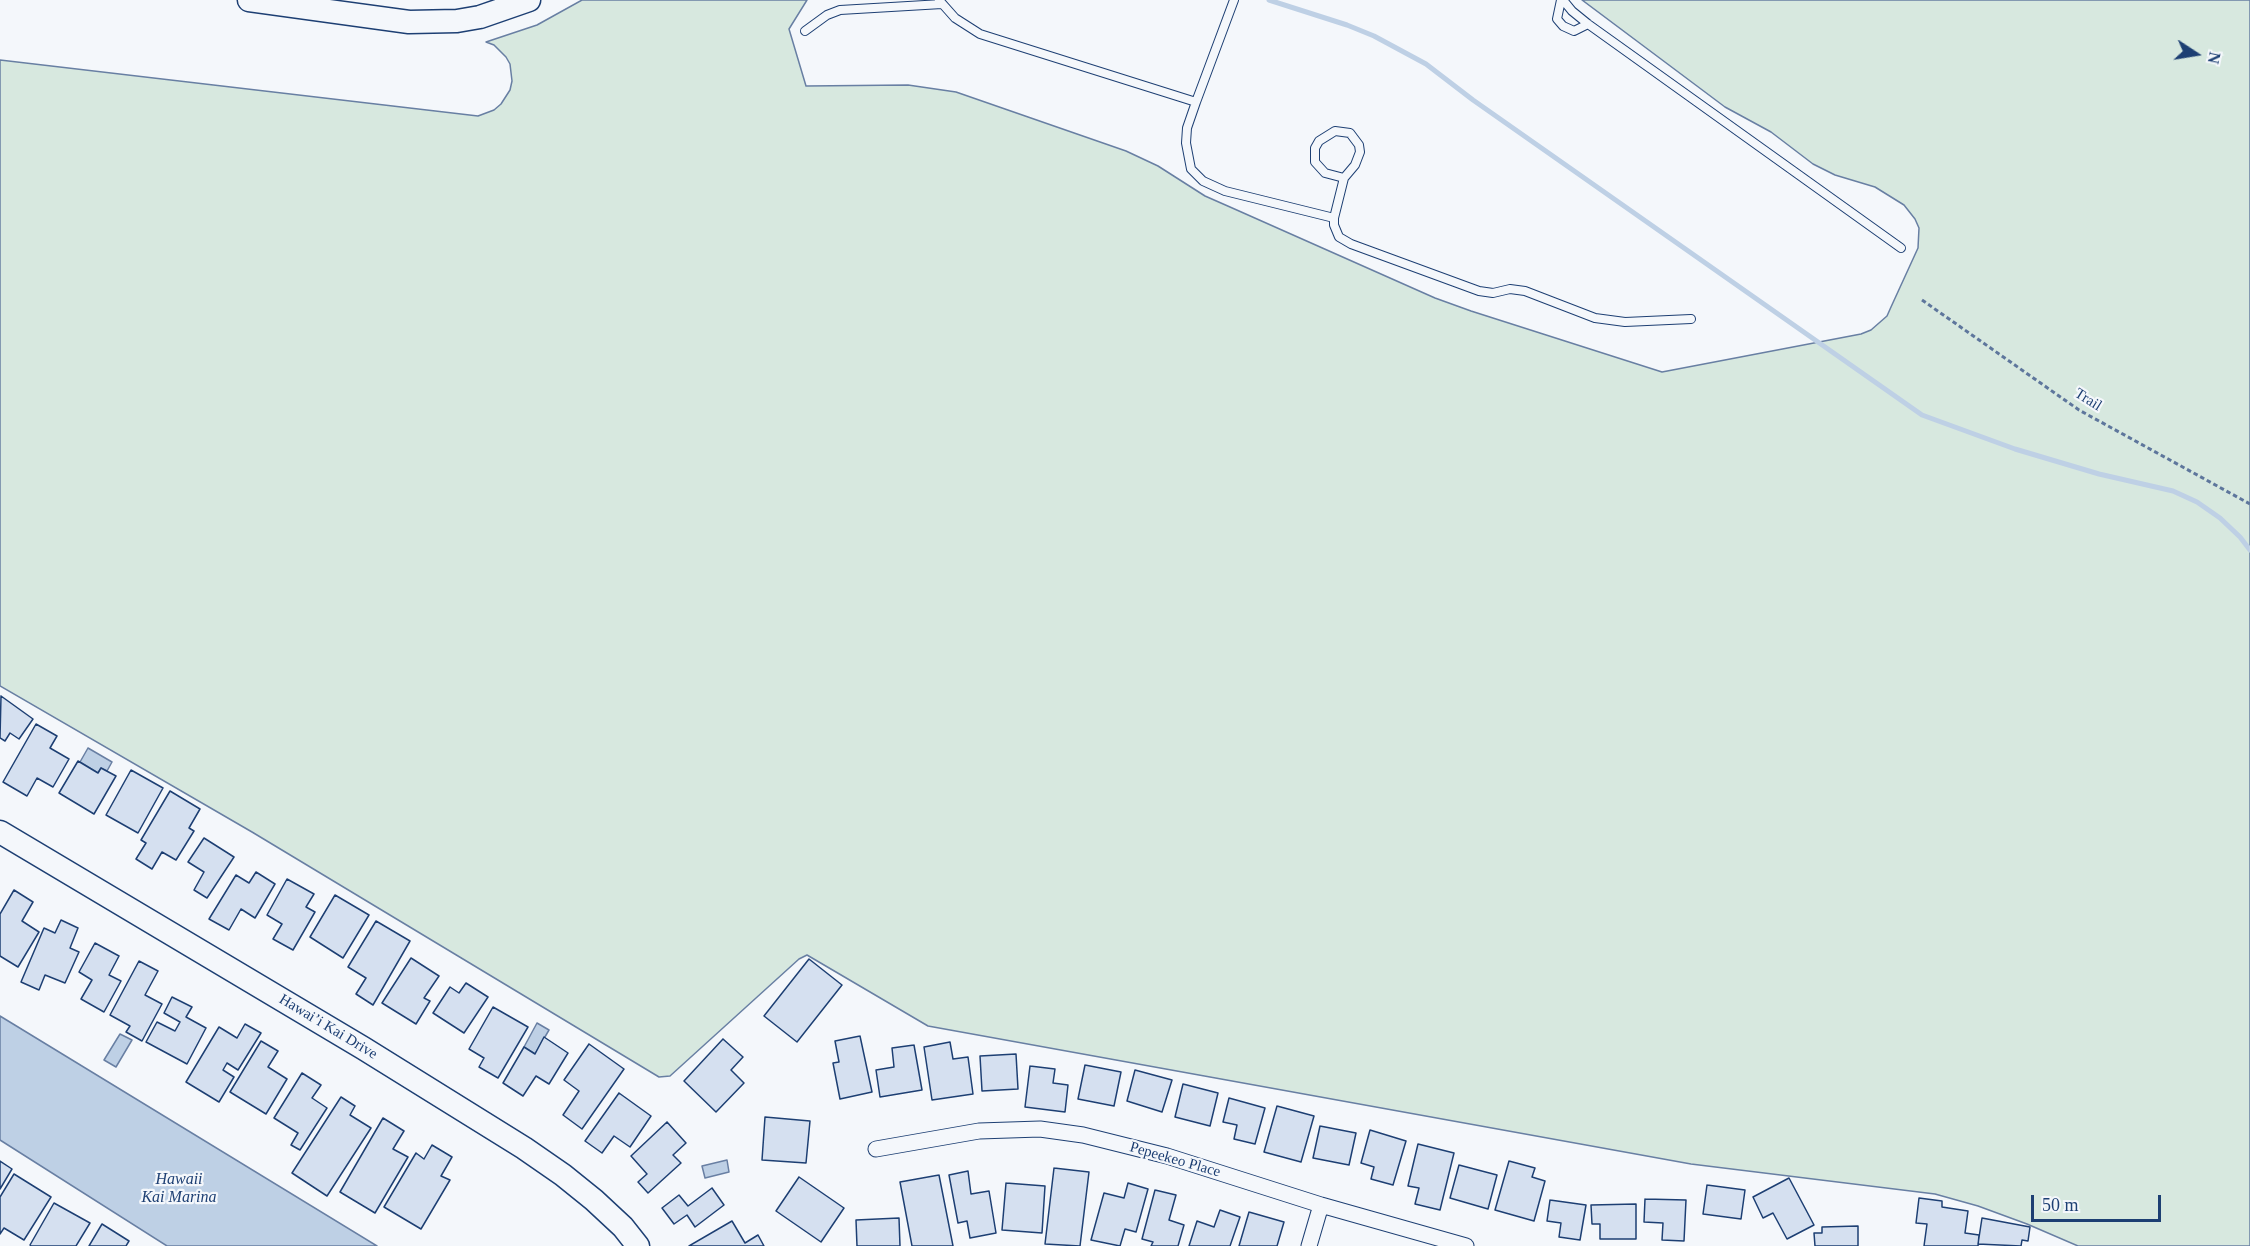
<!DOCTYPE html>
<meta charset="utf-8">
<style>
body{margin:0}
#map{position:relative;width:2250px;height:1246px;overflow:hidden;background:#f4f7fb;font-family:"Times New Roman",serif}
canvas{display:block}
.north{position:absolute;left:2166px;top:24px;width:60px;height:60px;-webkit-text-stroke:4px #f4f7fb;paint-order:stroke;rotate:102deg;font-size:16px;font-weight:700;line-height:24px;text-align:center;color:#1d3f73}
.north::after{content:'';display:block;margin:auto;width:21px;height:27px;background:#1d3f73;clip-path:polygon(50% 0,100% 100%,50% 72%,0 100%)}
.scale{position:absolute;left:2031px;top:1195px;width:130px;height:27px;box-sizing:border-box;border:3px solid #1d3f73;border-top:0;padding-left:8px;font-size:18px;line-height:21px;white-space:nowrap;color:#1d3f73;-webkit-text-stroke:4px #f4f7fb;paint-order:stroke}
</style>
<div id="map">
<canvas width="2250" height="1246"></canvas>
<div class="north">N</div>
<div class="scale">50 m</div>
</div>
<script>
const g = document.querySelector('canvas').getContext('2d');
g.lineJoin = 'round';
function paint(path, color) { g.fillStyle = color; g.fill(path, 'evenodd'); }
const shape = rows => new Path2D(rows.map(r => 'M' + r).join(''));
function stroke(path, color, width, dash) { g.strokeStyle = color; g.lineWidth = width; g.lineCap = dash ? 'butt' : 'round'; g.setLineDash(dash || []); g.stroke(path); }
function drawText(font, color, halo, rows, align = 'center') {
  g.font = font + ' "Times New Roman",serif'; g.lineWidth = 4.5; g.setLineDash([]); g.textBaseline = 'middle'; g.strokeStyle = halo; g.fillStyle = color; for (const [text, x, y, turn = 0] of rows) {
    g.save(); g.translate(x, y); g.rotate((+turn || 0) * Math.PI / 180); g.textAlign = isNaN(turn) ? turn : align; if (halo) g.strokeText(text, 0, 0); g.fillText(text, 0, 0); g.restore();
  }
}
const green = shape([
 [582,0,807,0,789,29,806,86,908,85,956,92,1126,151,1158,166,1205,196,1230,207,1435,298,1471,311,1662,372,1861,334,1871,330,1887,316,1891,307,1918,248,1919,228,1915,219,1904,205,1875,187,1835,175,1813,164,1771,132,1725,107,1582,0,2250,0,2250,1246,2078,1246,2027,1224,1978,1206,1935,1194,1691,1164,928,1026,807,955,799,959,670,1076,659,1077,252,832,0,686,0,60,478,116,494,110,501,104,510,90,512,81,510,64,506,57,494,45,486,42,537,25,582,0]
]);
paint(green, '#d7e8df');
stroke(green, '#687fa3', 1.5);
const water = shape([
 [88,748,112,762,107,771,101,768,98,773,80,762,88,748],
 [0,1016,377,1246,167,1246,0,1140,0,1016],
 [537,1023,549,1030,535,1054,524,1047,537,1023],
 [120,1034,132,1040,116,1067,104,1060,120,1034],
 [727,1160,729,1172,705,1178,702,1166,727,1160]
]);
paint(water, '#bed0e5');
stroke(water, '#687fa3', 1.5);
stroke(shape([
 [1269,0,1347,25,1374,36,1426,64,1473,100,1922,415,2015,449,2099,474,2173,491,2197,502,2220,518,2240,537,2250,550]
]), '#bed0e5', 5);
const building = shape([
 [1,696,33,719,19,739,10,733,5,741,0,738,1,696],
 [36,724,57,736,50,748,69,759,53,787,37,778,27,796,3,782,36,724],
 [78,761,98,773,101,768,116,776,94,814,59,793,78,761],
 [131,770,163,788,138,833,106,815,131,770],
 [170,791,200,809,189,828,194,831,176,860,162,852,152,869,136,859,146,843,141,840,170,791],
 [204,838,234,857,207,898,194,890,204,872,188,862,204,838],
 [256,872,275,884,255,918,241,909,229,930,209,919,236,875,249,883,256,872],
 [287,879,314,894,306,907,315,912,293,950,273,939,282,924,267,915,287,879],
 [14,890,33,902,22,921,39,932,18,967,0,956,0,914,14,890],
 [335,895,369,915,343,958,310,937,335,895],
 [61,920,78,928,70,948,79,952,65,983,45,975,39,990,21,982,44,928,55,933,61,920],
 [376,921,410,941,373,1005,356,994,366,978,348,967,376,921],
 [95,943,119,956,109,975,121,981,104,1012,81,999,92,980,79,972,95,943],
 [411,958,439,976,424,998,430,1001,416,1024,382,1003,411,958],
 [809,959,842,985,797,1042,764,1016,809,959],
 [139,961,158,971,145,995,162,1004,142,1041,126,1032,130,1026,110,1015,139,961],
 [466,983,488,997,464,1033,433,1013,450,987,459,993,466,983],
 [172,997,192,1007,186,1017,206,1028,187,1064,146,1042,157,1022,175,1031,180,1022,164,1013,172,997],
 [493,1007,528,1027,498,1078,479,1067,484,1058,469,1049,493,1007],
 [245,1024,261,1033,238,1070,227,1063,223,1070,234,1077,219,1102,186,1082,219,1027,237,1038,245,1024],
 [860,1036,872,1092,840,1099,833,1063,839,1062,835,1041,860,1036],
 [544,1037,568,1053,549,1084,536,1076,523,1096,503,1083,524,1047,535,1054,544,1037],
 [723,1039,743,1057,731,1070,744,1083,716,1112,684,1081,723,1039],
 [261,1041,278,1051,268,1067,287,1079,266,1114,230,1092,261,1041],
 [950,1042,953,1059,968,1057,973,1094,932,1100,924,1047,950,1042],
 [589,1044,624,1069,582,1129,563,1115,579,1091,564,1080,589,1044],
 [914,1045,922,1090,880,1097,876,1070,894,1067,892,1048,914,1045],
 [1016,1054,1018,1089,982,1091,980,1056,1016,1054],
 [1085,1065,1121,1072,1114,1106,1078,1099,1085,1065],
 [1030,1066,1055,1069,1053,1083,1068,1085,1065,1112,1025,1107,1030,1066],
 [1135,1070,1172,1080,1162,1112,1127,1101,1135,1070],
 [302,1073,321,1085,312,1098,327,1108,300,1150,291,1145,298,1133,274,1118,302,1073],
 [1183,1084,1218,1093,1210,1126,1175,1117,1183,1084],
 [619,1093,651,1116,630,1147,614,1136,602,1153,585,1141,619,1093],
 [341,1097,355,1106,350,1115,371,1128,327,1196,292,1173,341,1097],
 [1229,1098,1265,1108,1255,1144,1234,1139,1237,1125,1223,1122,1229,1098],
 [1277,1106,1314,1116,1301,1162,1264,1152,1277,1106],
 [765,1117,810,1121,806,1163,762,1160,765,1117],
 [383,1118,404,1131,393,1149,408,1157,375,1213,340,1192,383,1118],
 [667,1122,686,1143,673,1155,681,1163,648,1193,638,1182,647,1174,631,1156,667,1122],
 [1320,1126,1356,1133,1349,1165,1313,1158,1320,1126],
 [1370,1130,1406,1141,1393,1185,1371,1179,1374,1167,1361,1163,1370,1130],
 [1418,1144,1454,1153,1440,1210,1415,1204,1419,1188,1408,1186,1418,1144],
 [432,1145,452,1157,441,1176,450,1180,421,1229,384,1207,416,1153,424,1159,432,1145],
 [0,1161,12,1169,0,1189,0,1161],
 [1509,1161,1535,1168,1532,1177,1545,1181,1534,1221,1495,1210,1509,1161],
 [1459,1165,1497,1175,1488,1209,1450,1198,1459,1165],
 [1054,1168,1089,1172,1080,1246,1045,1244,1054,1168],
 [968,1171,971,1194,989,1191,996,1233,970,1238,967,1221,958,1223,949,1175,968,1171],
 [14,1174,51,1197,24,1240,4,1228,0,1234,0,1197,14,1174],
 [939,1175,953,1246,912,1246,900,1182,939,1175],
 [799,1177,844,1208,821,1242,776,1211,799,1177],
 [1789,1178,1814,1225,1787,1239,1773,1213,1763,1218,1753,1197,1789,1178],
 [1006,1183,1045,1186,1042,1233,1002,1230,1006,1183],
 [1128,1183,1148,1189,1136,1232,1125,1229,1120,1246,1091,1240,1104,1193,1124,1198,1128,1183],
 [1707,1185,1745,1190,1741,1219,1703,1214,1707,1185],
 [712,1188,724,1205,695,1227,687,1215,674,1224,662,1208,679,1195,688,1206,712,1188],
 [1155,1190,1176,1195,1169,1220,1184,1225,1178,1246,1151,1246,1153,1242,1142,1239,1155,1190],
 [1919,1198,1942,1201,1942,1207,1968,1211,1965,1233,1979,1235,1978,1246,1924,1246,1927,1224,1916,1223,1919,1198],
 [1645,1199,1686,1200,1684,1241,1662,1240,1663,1223,1644,1222,1645,1199],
 [1550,1200,1586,1205,1580,1240,1559,1237,1561,1223,1547,1221,1550,1200],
 [54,1203,90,1223,76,1246,31,1246,30,1245,54,1203],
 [1636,1204,1636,1239,1600,1239,1600,1224,1592,1224,1591,1205,1636,1204],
 [1220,1210,1240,1217,1230,1246,1189,1246,1197,1221,1214,1227,1220,1210],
 [1249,1212,1284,1222,1277,1246,1239,1246,1249,1212],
 [899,1218,900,1246,857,1246,856,1220,899,1218],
 [1982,1218,2030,1227,2028,1241,2022,1240,2021,1246,1978,1244,1982,1218],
 [732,1221,745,1243,758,1235,764,1246,689,1246,732,1221],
 [102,1224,129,1241,126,1246,89,1246,102,1224],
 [1858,1226,1858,1246,1815,1246,1814,1233,1822,1233,1822,1227,1858,1226]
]);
paint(building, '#d5e0f0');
stroke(building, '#1d3f73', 1.5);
const lane = shape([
 [939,0,955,18,980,34,1196,102,1187,128,1186,143,1191,169,1203,181,1225,191,1334,218],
 [1561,0,1557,19,1563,26,1574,31,1588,24],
 [1563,0,1572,11,1588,24,1901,248],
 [805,31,827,15,840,10,942,4],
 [1196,102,1234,0],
 [1344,178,1325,173,1315,162,1315,148,1319,141,1335,131,1350,133,1359,145,1360,152,1355,165,1344,178,1334,218,1334,225,1339,237,1351,244,1479,291,1493,293,1510,289,1525,291,1595,318,1625,322,1691,319]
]);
const street = shape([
 [876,1149,979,1131,1040,1129,1083,1135,1167,1156,1321,1205,1466,1246],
 [1309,1246,1321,1205]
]);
const secondary = shape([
 [249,0,409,22,457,21,480,17,529,0],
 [0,832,363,1048,524,1148,563,1175,594,1200,623,1227,638,1246]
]);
stroke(lane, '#1d3f73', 10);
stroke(street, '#1d3f73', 17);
stroke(secondary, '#1d3f73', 25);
stroke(shape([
 [1922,300,2079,410,2250,504]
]), '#5e769c', 3, [4.5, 3]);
stroke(lane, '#f4f7fb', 8);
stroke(street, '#f4f7fb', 15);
stroke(secondary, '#f4f7fb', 22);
drawText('15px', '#1d3f73', '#f4f7fb', [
 ["Trail",2088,400,32],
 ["Hawai’i Kai Drive",328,1027,31],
 ["Pepeekeo Place",1175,1160,16]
]);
drawText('italic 16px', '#1d3f73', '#f4f7fb', [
 ["Hawaii",179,1180],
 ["Kai Marina",179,1198]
]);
</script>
